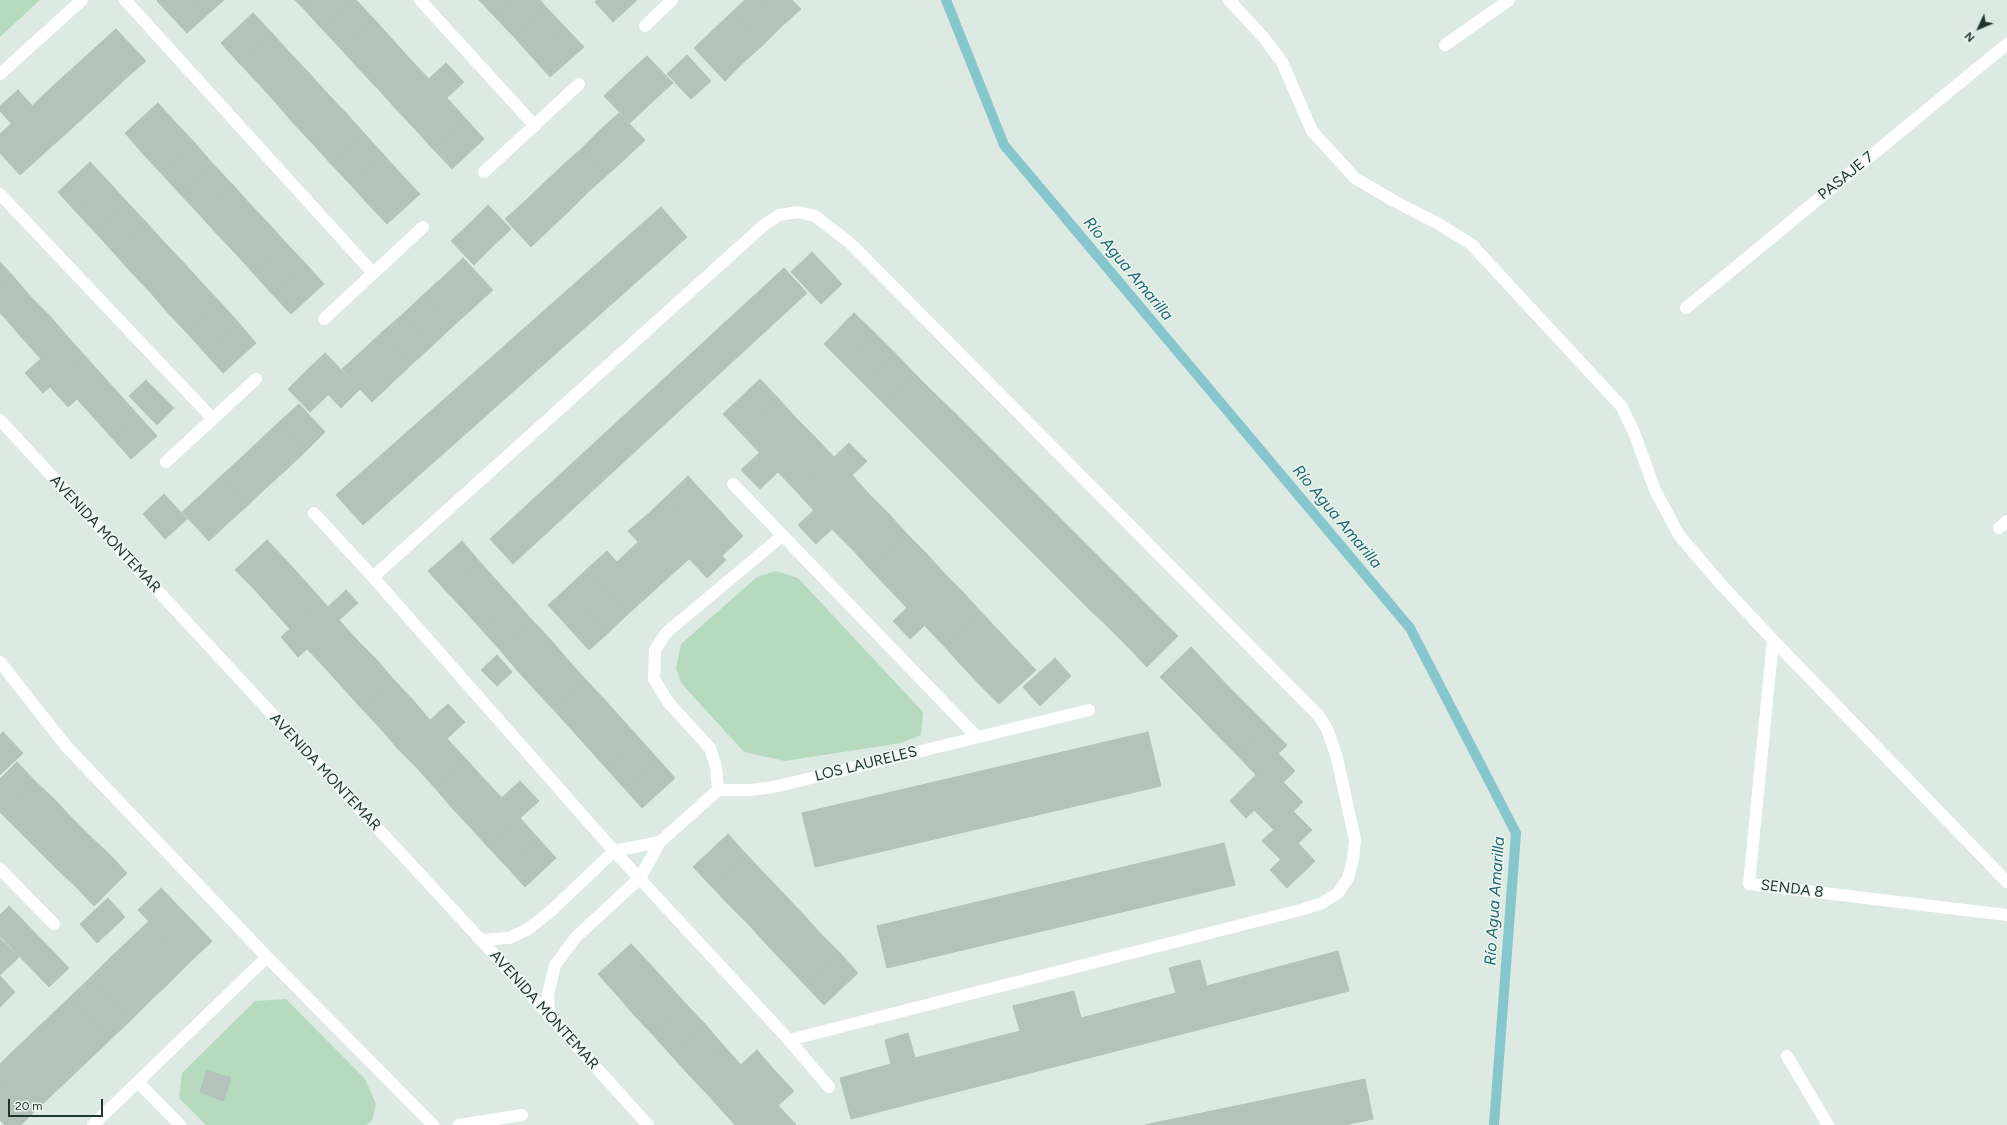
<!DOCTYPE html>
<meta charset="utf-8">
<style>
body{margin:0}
#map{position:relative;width:2007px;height:1125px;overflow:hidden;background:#dde9e3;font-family:Figtree,sans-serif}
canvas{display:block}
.north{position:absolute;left:1959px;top:8px;width:40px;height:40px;-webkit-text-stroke:3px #edf6f1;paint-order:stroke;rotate:226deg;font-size:11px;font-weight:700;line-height:16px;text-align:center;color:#203730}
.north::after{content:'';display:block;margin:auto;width:14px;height:18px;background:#203730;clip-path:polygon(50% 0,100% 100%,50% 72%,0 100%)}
.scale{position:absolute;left:8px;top:1099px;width:95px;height:18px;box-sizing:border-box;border:2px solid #203730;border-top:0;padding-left:5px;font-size:12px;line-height:14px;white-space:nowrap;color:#203730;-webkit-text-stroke:3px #edf6f1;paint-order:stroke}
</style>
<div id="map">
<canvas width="2007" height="1125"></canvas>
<div class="north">N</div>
<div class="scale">20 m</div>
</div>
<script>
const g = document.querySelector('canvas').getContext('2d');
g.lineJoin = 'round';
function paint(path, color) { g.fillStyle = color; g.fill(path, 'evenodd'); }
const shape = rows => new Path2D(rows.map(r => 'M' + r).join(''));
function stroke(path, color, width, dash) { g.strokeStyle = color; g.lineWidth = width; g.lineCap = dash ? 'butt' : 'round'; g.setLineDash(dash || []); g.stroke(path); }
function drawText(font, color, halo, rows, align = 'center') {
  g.font = font + ' Figtree,sans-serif'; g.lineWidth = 3; g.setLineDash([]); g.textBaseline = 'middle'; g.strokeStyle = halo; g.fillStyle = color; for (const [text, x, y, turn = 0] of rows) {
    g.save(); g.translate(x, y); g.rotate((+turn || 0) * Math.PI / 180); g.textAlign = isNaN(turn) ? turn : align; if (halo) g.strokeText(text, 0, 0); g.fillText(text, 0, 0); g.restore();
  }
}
paint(shape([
 [0,0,40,0,0,37],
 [776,571,798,578,923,712,921,735,901,743,785,761,744,752,681,683,676,668,681,644,757,577],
 [286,999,365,1079,376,1104,372,1121,366,1125,206,1125,179,1098,182,1073,255,1001]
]), '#b6dabe');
stroke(shape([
 [946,0,1004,145,1410,628,1516,833,1494,1125]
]), '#86c6cd', 10);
const building = shape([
 [158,0,194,0,207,15,187,33,157,1,158,0],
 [194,0,224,0,207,15,194,0],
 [295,0,313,0,304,9,295,0],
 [313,0,354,0,322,29,304,9,313,0],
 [354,0,356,0,374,19,341,49,322,29,354,0],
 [479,0,514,0,495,17,479,0],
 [514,0,540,0,546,7,514,37,495,17,514,0],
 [597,0,637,0,613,22,595,2,597,0],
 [745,0,757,0,782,26,763,45,732,12,745,0],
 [757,0,792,0,801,9,782,26,757,0],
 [546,7,565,27,532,57,514,37,546,7],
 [732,12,763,45,744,62,713,30,732,12],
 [253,13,272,33,239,63,221,43,253,13],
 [374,19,392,39,359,69,341,49,374,19],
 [565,27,584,47,550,77,532,57,565,27],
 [116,29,146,61,124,80,95,48,116,29],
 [713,30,744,62,725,81,694,48,713,30],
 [272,33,290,53,258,83,239,63,272,33],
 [392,39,410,59,378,89,359,69,392,39],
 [95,48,124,80,104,99,74,67,95,48],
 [290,53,309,73,276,103,258,83,290,53],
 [687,55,711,81,691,99,667,74,687,55],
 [647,56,673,83,651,103,625,76,647,56],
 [410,59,429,79,396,109,378,89,410,59],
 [446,63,464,82,414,128,396,109,446,63],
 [74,67,104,99,83,118,53,86,74,67],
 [309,73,327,93,294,124,276,103,309,73],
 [625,76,651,103,630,123,604,96,625,76],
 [53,86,83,118,61,138,32,106,53,86],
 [18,90,61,138,41,156,0,111,0,106,18,90],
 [327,93,346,113,313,144,294,124,327,93],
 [447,98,466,119,433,149,414,128,447,98],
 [158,103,176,123,143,154,125,133,158,103],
 [346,113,364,133,331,164,313,144,346,113],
 [619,113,645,140,626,158,600,130,619,113],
 [466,119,484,139,452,169,433,149,466,119],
 [176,123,195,143,162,174,143,154,176,123],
 [11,124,41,156,20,175,0,153,0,134,11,124],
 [600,130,626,158,606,176,581,149,600,130],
 [364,133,383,154,350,184,331,164,364,133],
 [195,143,213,164,180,194,162,174,195,143],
 [581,149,606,176,587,193,562,166,581,149],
 [383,154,401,174,368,204,350,184,383,154],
 [90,162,109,182,76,212,58,192,90,162],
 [213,164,232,184,199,214,180,194,213,164],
 [562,166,587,193,569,211,543,184,562,166],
 [401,174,420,194,387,224,368,204,401,174],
 [109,182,127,202,95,232,76,212,109,182],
 [232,184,250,204,217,234,199,214,232,184],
 [543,184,569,211,550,229,524,202,543,184],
 [127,202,146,222,113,252,95,232,127,202],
 [524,202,550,229,531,247,505,219,524,202],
 [250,204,269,224,236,254,217,234,250,204],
 [488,205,511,229,492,247,470,223,488,205],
 [661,207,687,237,363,525,336,495,661,207],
 [146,222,164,242,131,272,113,252,146,222],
 [470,223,492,247,474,265,451,241,470,223],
 [269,224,287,244,254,274,236,254,269,224],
 [164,242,183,262,150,292,131,272,164,242],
 [287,244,306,264,273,295,254,274,287,244],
 [812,252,842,284,821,304,791,272,812,252],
 [463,258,493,290,472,309,443,277,463,258],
 [0,262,12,275,0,286,0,262],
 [183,262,201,282,168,313,150,292,183,262],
 [306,264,324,284,291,314,273,295,306,264],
 [784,268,807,293,513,564,490,539,784,268],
 [12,275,30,296,5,318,0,313,0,286,12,275],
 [443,277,472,309,452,327,423,295,443,277],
 [201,282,220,302,187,333,168,313,201,282],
 [423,295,452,327,432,346,403,314,423,295],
 [30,296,49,315,23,339,5,318,30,296],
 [220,302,238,322,205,353,187,333,220,302],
 [854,313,875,333,844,364,824,344,854,313],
 [403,314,432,346,412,364,382,332,403,314],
 [49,315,67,336,41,359,23,339,49,315],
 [238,322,256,343,223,373,205,353,238,322],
 [382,332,412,364,392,383,362,351,382,332],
 [875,333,895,353,864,384,844,364,875,333],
 [67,336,85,356,43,393,25,373,67,336],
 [362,351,392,383,372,402,342,369,362,351],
 [325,353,360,389,341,408,306,371,325,353],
 [895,353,915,374,884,404,864,384,895,353],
 [85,356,103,376,68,407,50,387,85,356],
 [306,371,329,394,310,412,288,389,306,371],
 [915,374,935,394,905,425,884,404,915,374],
 [103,376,121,396,95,419,77,399,103,376],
 [760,379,778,398,741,433,723,414,760,379],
 [146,380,174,408,157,425,129,396,146,380],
 [935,394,956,414,925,445,905,425,935,394],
 [121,396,139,416,113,439,95,419,121,396],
 [778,398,796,418,759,452,741,433,778,398],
 [299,404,325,432,306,451,279,422,299,404],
 [956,414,976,434,945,465,925,445,956,414],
 [139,416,157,436,131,459,113,439,139,416],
 [796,418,815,437,760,489,741,470,796,418],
 [279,422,306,451,287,469,260,440,279,422],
 [976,434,996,454,965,485,945,465,976,434],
 [815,437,834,457,797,492,778,472,815,437],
 [260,440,287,469,267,487,241,458,260,440],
 [849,443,867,461,814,511,797,492,849,443],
 [996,454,1016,474,985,505,965,485,996,454],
 [241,458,267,487,248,505,221,476,241,458],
 [1016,474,1037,495,1005,525,985,505,1016,474],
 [852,475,869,494,816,544,798,525,852,475],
 [221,476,248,505,228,523,202,494,221,476],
 [688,476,743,536,722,556,667,496,688,476],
 [164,494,187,519,165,539,143,514,164,494],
 [202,494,228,523,209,541,182,512,202,494],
 [869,494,889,514,852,549,832,529,869,494],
 [1037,495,1057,515,1026,546,1005,525,1037,495],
 [667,496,726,560,707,578,648,514,667,496],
 [648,514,689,559,670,576,628,531,648,514],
 [889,514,907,534,870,569,852,549,889,514],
 [1057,515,1077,535,1046,566,1026,546,1057,515],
 [907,534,926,553,888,588,870,569,907,534],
 [1077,535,1097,555,1066,586,1046,566,1077,535],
 [267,540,286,560,254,589,235,570,267,540],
 [462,541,479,561,446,591,428,571,462,541],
 [638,542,670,576,648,596,617,562,638,542],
 [607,551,648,596,628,614,587,569,607,551],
 [926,553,944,573,907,608,888,588,926,553],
 [1097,555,1117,575,1086,606,1066,586,1097,555],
 [286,560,304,580,272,609,254,589,286,560],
 [479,561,497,581,464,610,446,591,479,561],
 [587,569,628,614,608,633,567,588,587,569],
 [944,573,962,591,910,639,893,621,944,573],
 [1117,575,1137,595,1107,626,1086,606,1117,575],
 [304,580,322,600,290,629,272,609,304,580],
 [497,581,515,601,482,630,464,610,497,581],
 [567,588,608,633,589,650,548,605,567,588],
 [346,590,358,603,298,657,281,637,322,600,328,607,346,590],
 [962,591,981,612,944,646,925,626,962,591],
 [1137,595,1158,616,1127,646,1107,626,1137,595],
 [515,601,532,620,500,650,482,630,515,601],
 [981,612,999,631,962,666,944,646,981,612],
 [1158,616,1178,636,1147,667,1127,646,1158,616],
 [339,620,357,640,326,669,307,649,339,620],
 [532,620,551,640,517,670,500,650,532,620],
 [999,631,1017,650,980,685,962,666,999,631],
 [357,640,376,659,344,689,326,669,357,640],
 [551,640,568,660,535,690,517,670,551,640],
 [1191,647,1210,667,1179,696,1160,677,1191,647],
 [1017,650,1036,670,999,704,980,685,1017,650],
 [497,655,512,672,497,686,481,670,497,655],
 [1055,658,1071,676,1040,706,1023,687,1055,658],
 [376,659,394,680,362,709,344,689,376,659],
 [568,660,586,680,553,709,535,690,568,660],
 [1210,667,1229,687,1199,716,1179,696,1210,667],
 [394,680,412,699,380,728,362,709,394,680],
 [586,680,604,699,571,729,553,709,586,680],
 [1229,687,1248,706,1218,736,1199,716,1229,687],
 [412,699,430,720,398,749,380,728,412,699],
 [604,699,622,719,589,749,571,729,604,699],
 [448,704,465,722,416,767,398,749,448,704],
 [1248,706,1268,726,1237,755,1218,736,1248,706],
 [622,719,640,739,607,769,589,749,622,719],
 [1268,726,1287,745,1256,775,1237,755,1268,726],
 [3,732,23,753,0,775,0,735,3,732],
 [1148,732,1161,786,815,867,802,813,1148,732],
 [447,739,466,759,435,788,416,767,447,739],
 [640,739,658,759,625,789,607,769,640,739],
 [1278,753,1295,771,1246,818,1230,801,1278,753],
 [466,759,484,779,452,808,435,788,466,759],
 [658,759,675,778,642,808,625,789,658,759],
 [17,762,35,781,2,814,0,812,0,779,17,762],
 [484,779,502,798,470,827,452,808,484,779],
 [35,781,54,799,20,832,2,814,35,781],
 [520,781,539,801,488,847,470,827,520,781],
 [1283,782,1303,802,1274,830,1254,810,1283,782],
 [54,799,72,818,39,851,20,832,54,799],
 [1293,811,1312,830,1281,860,1262,841,1293,811],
 [72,818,90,836,57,869,39,851,72,818],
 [520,818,538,838,507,867,488,847,520,818],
 [728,834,746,854,712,887,693,867,728,834],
 [90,836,109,854,76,887,57,869,90,836],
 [538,838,556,858,525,887,507,867,538,838],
 [1224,843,1235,885,887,968,877,926,1224,843],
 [1298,843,1315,861,1287,888,1270,870,1298,843],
 [109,854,127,873,94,906,76,887,109,854],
 [746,854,765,874,731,907,712,887,746,854],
 [765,874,784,894,750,926,731,907,765,874],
 [161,888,212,941,189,963,138,910,161,888],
 [784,894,803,914,768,946,750,926,784,894],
 [108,898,125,917,97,943,80,924,108,898],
 [9,906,69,968,49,987,0,936,0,915,9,906],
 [803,914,821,934,787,966,768,946,803,914],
 [149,921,189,963,170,982,129,940,149,921],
 [821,934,840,953,806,986,787,966,821,934],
 [0,938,19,957,0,975,0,938],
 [129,940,170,982,150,1001,109,959,129,940],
 [631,944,650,964,616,994,598,974,631,944],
 [1338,951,1349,991,851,1119,840,1078,891,1064,885,1040,908,1033,915,1058,1020,1031,1013,1006,1074,991,1081,1018,1176,993,1169,968,1200,960,1207,986,1338,951],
 [840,953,858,973,824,1005,806,986,840,953],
 [109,959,150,1001,131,1020,90,978,109,959],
 [650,964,668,984,634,1015,616,994,650,964],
 [0,976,15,992,0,1007,0,976],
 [90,978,131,1020,111,1039,70,997,90,978],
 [668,984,686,1004,653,1035,634,1015,668,984],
 [70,997,111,1039,91,1058,50,1016,70,997],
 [686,1004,705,1024,671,1055,653,1035,686,1004],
 [50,1016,91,1058,71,1077,31,1034,50,1016],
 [705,1024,723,1045,689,1075,671,1055,705,1024],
 [31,1034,71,1077,52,1095,11,1053,31,1034],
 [723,1045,741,1065,708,1095,689,1075,723,1045],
 [757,1050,775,1071,726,1115,708,1095,757,1050],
 [11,1053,52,1095,32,1114,0,1081,0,1064,11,1053],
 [207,1070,231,1078,223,1101,200,1092,207,1070],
 [775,1071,794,1091,756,1125,735,1125,726,1115,775,1071],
 [1365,1079,1373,1119,1345,1125,1145,1125,1365,1079],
 [0,1081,32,1114,21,1125,5,1125,0,1120,0,1081],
 [778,1105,796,1125,756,1125,778,1105]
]);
paint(building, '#b3c3bc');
stroke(building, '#b0c2b9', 1);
stroke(shape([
 [125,0,373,273],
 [420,0,535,126],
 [1229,0,1264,38,1282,62,1312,131,1355,178,1394,201,1437,223,1471,244,1622,407,1635,435,1655,490,1679,535,1718,581,1773,640,2007,882],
 [645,26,672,0],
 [1445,45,1509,0],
 [0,74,82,0],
 [484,172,579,84],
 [0,194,213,419],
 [1686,308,2007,44],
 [324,319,423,227],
 [0,420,481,940,648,1125],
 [166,462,256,379],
 [733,484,977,737],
 [314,513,373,577,614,851,789,1040,829,1087],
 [1999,528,2007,521],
 [373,577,764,225,779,215,798,212,815,216,850,243,1319,716,1327,729,1337,758,1355,840,1353,860,1348,878,1338,893,1322,903,1304,909,789,1040],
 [1773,640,1749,884,2007,915],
 [0,662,66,746,267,957,433,1125],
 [718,790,716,767,710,748,668,702,654,679,655,650,666,633,782,536],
 [0,869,54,924],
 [481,940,509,938,528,929,551,911,614,851,660,842],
 [549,1017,548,994,555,965,576,937,640,878,660,842,718,790,750,790,774,787,1089,710],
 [1787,1056,1828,1125],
 [138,1082,180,1125],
 [93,1125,267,957],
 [459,1125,522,1115]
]), '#fff', 12);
drawText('15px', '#203730', '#edf6f1', [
 ["PASAJE 7",1846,176,-39],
 ["AVENIDA MONTEMAR",105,534,47],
 ["LOS LAURELES",866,764,-14],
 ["AVENIDA MONTEMAR",325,772,47],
 ["SENDA 8",1792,889,7],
 ["AVENIDA MONTEMAR",544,1010,48]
]);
drawText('italic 16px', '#1d6770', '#edf6f1', [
 ["Río Agua Amarilla",1128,269,50],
 ["Río Agua Amarilla",1337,517,50],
 ["Río Agua Amarilla",1495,901,-86]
]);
</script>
